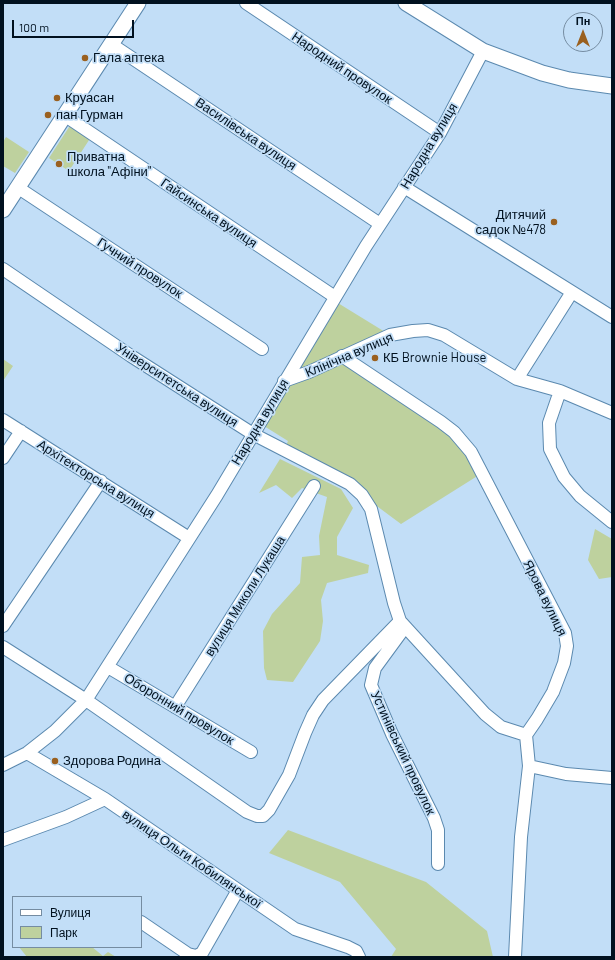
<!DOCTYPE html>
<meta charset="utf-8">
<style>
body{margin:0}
#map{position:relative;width:615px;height:960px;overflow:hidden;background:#c2def7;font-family:Barlow,sans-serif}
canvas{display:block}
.frame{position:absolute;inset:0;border:4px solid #01111f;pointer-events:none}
.legend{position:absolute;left:12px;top:896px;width:130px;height:52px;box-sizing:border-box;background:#c2def7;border:1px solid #758ca1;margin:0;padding:5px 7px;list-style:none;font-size:12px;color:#01111f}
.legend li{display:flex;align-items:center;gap:8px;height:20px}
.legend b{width:20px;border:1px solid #758ca1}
.north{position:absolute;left:563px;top:12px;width:40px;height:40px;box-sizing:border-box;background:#c2def7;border:1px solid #758ca1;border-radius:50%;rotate:0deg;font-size:11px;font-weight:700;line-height:16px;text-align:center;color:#01111f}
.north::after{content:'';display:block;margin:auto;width:14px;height:18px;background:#9a601f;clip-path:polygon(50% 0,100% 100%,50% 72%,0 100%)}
.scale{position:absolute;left:12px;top:20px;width:122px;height:18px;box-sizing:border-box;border:2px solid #01111f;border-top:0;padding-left:5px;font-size:12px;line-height:14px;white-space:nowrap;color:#01111f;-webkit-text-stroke:3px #c2def7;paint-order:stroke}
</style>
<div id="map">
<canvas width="615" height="960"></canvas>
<div class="frame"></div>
<ul class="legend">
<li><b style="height:5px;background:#fff"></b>Вулиця</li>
<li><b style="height:11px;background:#bed19e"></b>Парк</li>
</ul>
<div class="north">Пн</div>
<div class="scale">100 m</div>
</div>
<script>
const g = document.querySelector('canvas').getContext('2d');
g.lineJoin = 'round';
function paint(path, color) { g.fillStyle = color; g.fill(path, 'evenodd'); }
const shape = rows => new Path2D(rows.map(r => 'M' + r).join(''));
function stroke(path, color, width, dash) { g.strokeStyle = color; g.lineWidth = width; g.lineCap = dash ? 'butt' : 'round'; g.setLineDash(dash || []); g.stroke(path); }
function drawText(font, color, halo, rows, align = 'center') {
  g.font = font + ' Barlow,sans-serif'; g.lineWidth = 3.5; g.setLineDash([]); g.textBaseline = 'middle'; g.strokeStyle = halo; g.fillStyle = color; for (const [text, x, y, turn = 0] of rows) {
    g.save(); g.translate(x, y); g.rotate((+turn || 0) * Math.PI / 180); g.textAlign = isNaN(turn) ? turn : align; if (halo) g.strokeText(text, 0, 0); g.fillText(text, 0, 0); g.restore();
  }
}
paint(shape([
 [71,124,91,137,69,171,49,158],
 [6,137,29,152,15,173,3,166,3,142],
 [333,300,390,335,284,381],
 [3,359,13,366,3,381],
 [342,362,439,426,469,456,479,475,401,524,362,495,284,450,288,441,264,426,288,386,308,379],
 [280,459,341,489,353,508,337,537,337,555,369,565,368,573,327,583,321,600,323,621,320,641,293,682,267,680,264,668,263,631,272,614,300,583,302,557,320,555,319,536,327,497,302,488,292,498,276,485,259,493],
 [595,529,612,539,612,577,599,579,588,560],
 [288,830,426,882,487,931,493,957,391,957,396,949,340,882,269,853],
 [19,947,92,947,103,956,108,952,116,957,27,957]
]), '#bed19e');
const minor = shape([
 [246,3,440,133],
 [111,44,380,224],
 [64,115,335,297],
 [17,187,262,349],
 [404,187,612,317],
 [3,269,131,356,253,434,350,484,362,495,371,509,394,603,400,621,485,714,501,727,526,735],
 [342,356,441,422,454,432,471,452,565,633,567,646,564,663,553,692,537,719,526,735,529,766,521,837,515,957],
 [517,379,572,292],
 [284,381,309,372,390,335,413,331,428,330,444,335,517,379,560,391,612,413],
 [560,391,549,423,550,449,564,477,580,496,612,522],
 [3,420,189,538],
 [3,458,21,431],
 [3,626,101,481],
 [405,627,375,668,371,685,392,734,434,818,438,830,438,864],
 [3,647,86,700,247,812,257,816,263,816,269,810,289,775,305,733,313,715,323,700,400,621],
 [108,667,251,752],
 [175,707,314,486],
 [27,753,105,799,295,929,348,947,356,951,359,957],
 [3,765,27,753,55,731,86,700,217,495,366,246,440,133,483,51],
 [529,766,566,774,612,778],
 [3,840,66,817,105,799],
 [141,922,188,954,196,956,202,953,238,890]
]);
const major = shape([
 [406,3,483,51,542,73,569,80,612,86],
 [3,210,138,3]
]);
stroke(minor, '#5b89af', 14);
stroke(major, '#5b89af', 17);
stroke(minor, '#fff', 12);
stroke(major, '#fff', 15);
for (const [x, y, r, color] of [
 [85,58,4,"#9a601f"],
 [57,98,4,"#9a601f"],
 [48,115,4,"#9a601f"],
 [59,164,4,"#9a601f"],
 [554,222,4,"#9a601f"],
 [375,358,4,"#9a601f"],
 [55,761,4,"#9a601f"]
]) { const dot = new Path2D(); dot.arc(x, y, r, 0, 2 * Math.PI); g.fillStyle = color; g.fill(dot); stroke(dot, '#c2def7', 1.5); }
drawText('13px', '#01111f', '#c2def7', [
 ["Гала аптека",93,58],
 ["Круасан",65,98],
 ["пан Гурман",56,115],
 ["Приватна",67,157],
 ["школа \"Афіни\"",67,172],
 ["Дитячий",546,215,"right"],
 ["садок №478",546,230,"right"],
 ["КБ Brownie House",383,358],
 ["Здорова Родина",63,761]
], 'left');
drawText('13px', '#01111f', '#c2def7', [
 ["Народний провулок",342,68,34],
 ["Василівська вулиця",246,134,34],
 ["Народна вулиця",429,146,-59],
 ["Гайсинська вулиця",209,213,34],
 ["Гучний провулок",140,268,33],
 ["Клінічна вулиця",349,355,-23],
 ["Університетська вулиця",177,385,33],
 ["Народна вулиця",260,422,-59],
 ["Архітекторська вулиця",96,479,32],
 ["вулиця Миколи Лукаша",245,596,-58],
 ["Ярова вулиця",545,598,64],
 ["Оборонний провулок",179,709,31],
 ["Устинівський провулок",403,753,65],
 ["вулиця Ольги Кобилянської",192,859,34]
]);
</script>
